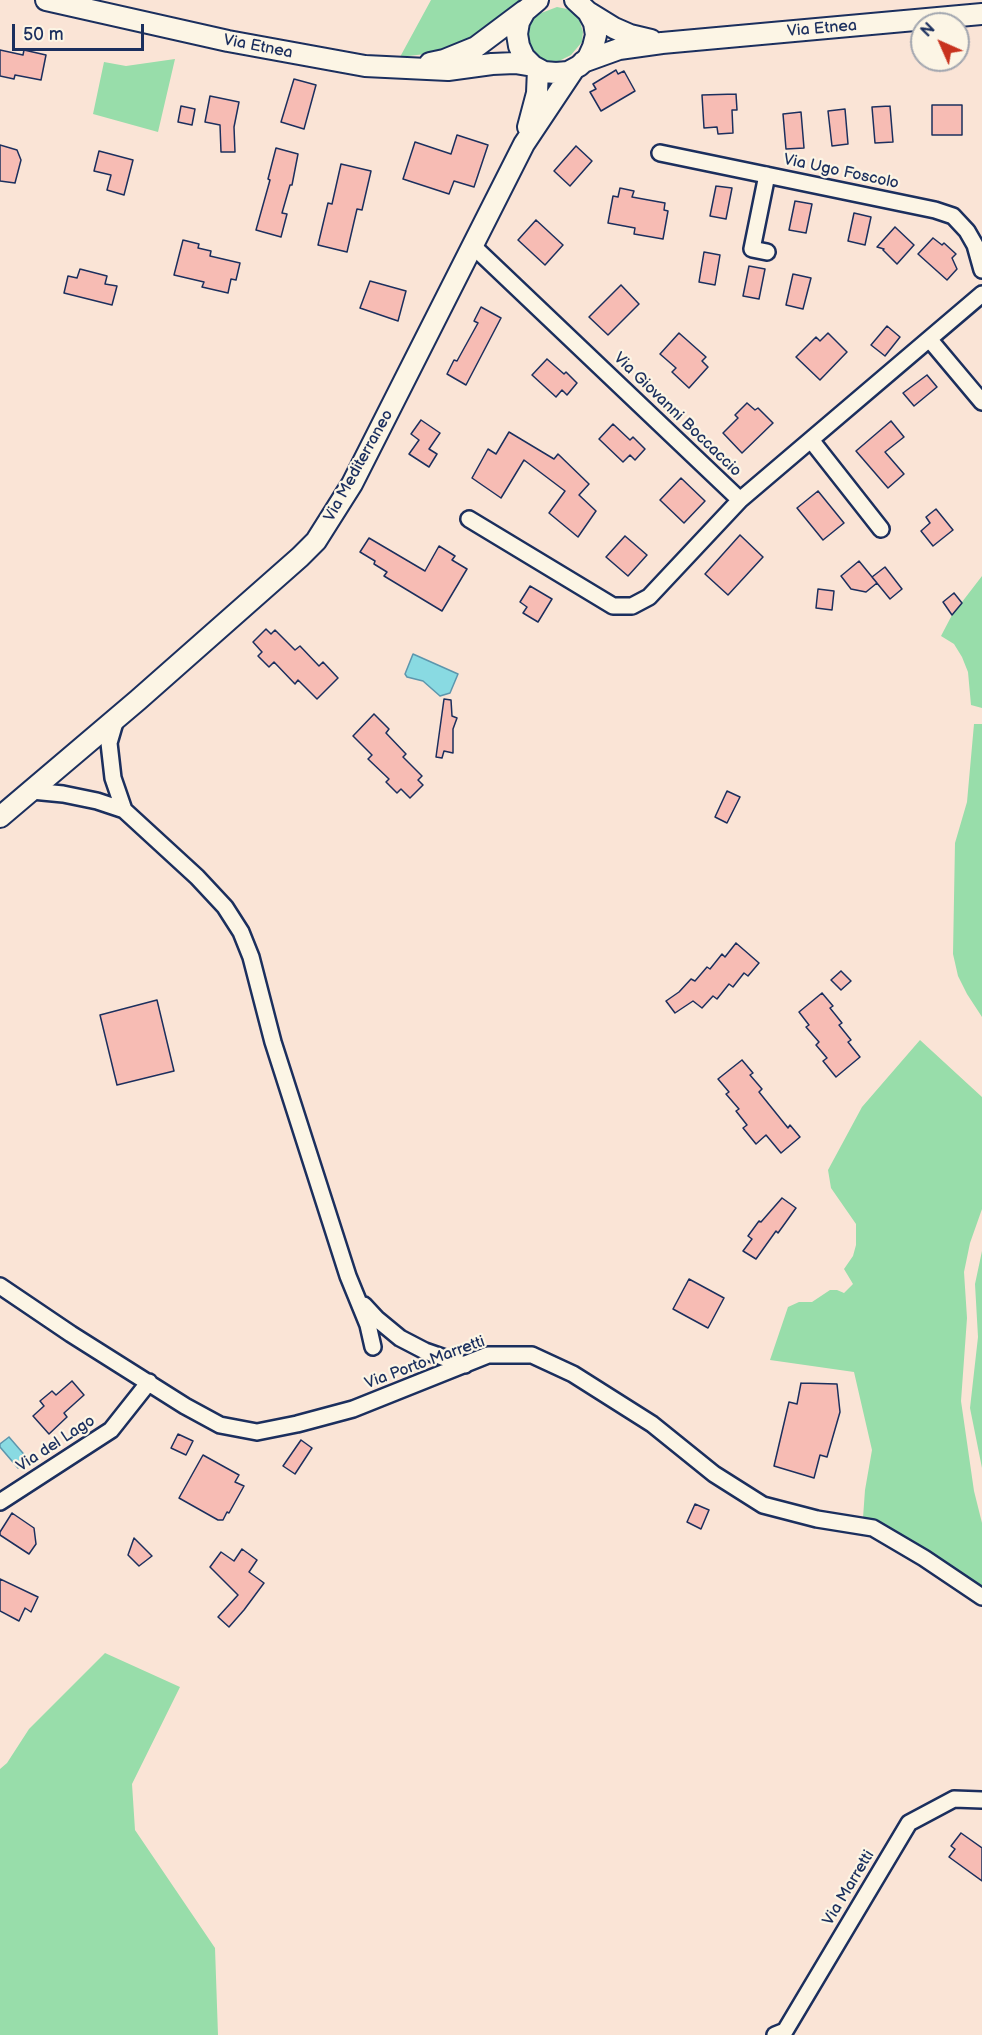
<!DOCTYPE html>
<style>
body{margin:0}
#map{position:relative;width:982px;height:2035px;overflow:hidden;background:#fae4d6;font-family:"Balsamiq Sans",sans-serif}
canvas{display:block}
.north{position:absolute;left:910px;top:12px;width:60px;height:60px;box-sizing:border-box;background:#fcf5e5;border:2px solid #a2a6af;border-radius:50%;rotate:315deg;font-size:16px;font-weight:700;line-height:24px;text-align:center;color:#1b2f5e}
.north::after{content:'';display:block;margin:auto;width:21px;height:27px;background:#c8321e;clip-path:polygon(50% 0,100% 100%,50% 72%,0 100%)}
.scale{position:absolute;left:12px;top:24px;width:132px;height:27px;box-sizing:border-box;border:3px solid #1b2f5e;border-top:0;padding-left:8px;font-size:18px;line-height:21px;white-space:nowrap;color:#1b2f5e;-webkit-text-stroke:4px #fcf5e5;paint-order:stroke}
</style>
<div id="map">
<canvas width="982" height="2035"></canvas>
<div class="north">N</div>
<div class="scale">50 m</div>
</div>
<script>
const g = document.querySelector('canvas').getContext('2d');
g.lineJoin = 'round';
function paint(path, color) { g.fillStyle = color; g.fill(path, 'evenodd'); }
const shape = rows => new Path2D(rows.map(r => 'M' + r).join(''));
function stroke(path, color, width, dash) { g.strokeStyle = color; g.lineWidth = width; g.lineCap = dash ? 'butt' : 'round'; g.setLineDash(dash || []); g.stroke(path); }
function drawText(font, color, halo, rows, align = 'center') {
  g.font = font + ' "Balsamiq Sans",sans-serif'; g.lineWidth = 4.5; g.setLineDash([]); g.textBaseline = 'middle'; g.strokeStyle = halo; g.fillStyle = color; for (const [text, x, y, turn = 0] of rows) {
    g.save(); g.translate(x, y); g.rotate((+turn || 0) * Math.PI / 180); g.textAlign = isNaN(turn) ? turn : align; if (halo) g.strokeText(text, 0, 0); g.fillText(text, 0, 0); g.restore();
  }
}
paint(shape([
 [431,0,521,0,504,17,482,34,462,44,434,53,400,57],
 [557,7,567,9,575,14,579,18,583,32,582,42,571,55,557,62,550,63,541,61,529,50,526,36,527,29,536,15],
 [175,59,158,132,93,114,104,62,126,66],
 [982,576,982,708,971,705,968,672,962,657,954,644,941,636,952,615],
 [974,724,982,724,982,1017,967,994,958,976,953,954,955,843,967,802],
 [920,1040,982,1097,982,1209,970,1243,964,1272,967,1318,961,1401,974,1491,982,1523,982,1593,874,1523,863,1518,865,1490,872,1450,854,1372,770,1360,788,1307,799,1302,812,1302,830,1290,837,1290,844,1293,853,1284,844,1269,853,1256,856,1245,856,1224,831,1188,828,1170,862,1107],
 [982,1251,982,1468,970,1408,978,1337,975,1284],
 [105,1653,180,1687,132,1784,135,1830,215,1948,218,2035,0,2035,0,1769,7,1763,29,1729]
]), '#98ddaa');
const water = shape([
 [413,654,458,674,450,693,440,696,423,681,407,677,405,674,413,654],
 [9,1437,28,1459,18,1468,0,1447,0,1444,9,1437]
]);
paint(water, '#89dae2');
stroke(water, '#5d96ad', 1.5);
const building = shape([
 [0,50,23,55,24,50,46,55,41,80,15,75,14,79,0,76,0,50],
 [616,70,618,74,624,71,635,91,601,111,590,92,596,89,593,84,616,70],
 [294,79,316,85,304,129,281,122,294,79],
 [736,94,737,110,732,110,733,133,718,134,717,127,704,128,702,95,736,94],
 [210,96,239,102,234,127,235,152,221,152,220,125,205,122,210,96],
 [932,105,962,105,962,135,932,135,932,105],
 [181,106,195,109,192,125,178,122,181,106],
 [890,106,893,142,875,143,872,107,890,106],
 [845,109,848,144,832,146,828,111,845,109],
 [801,112,804,148,786,149,783,114,801,112],
 [457,135,488,145,474,187,454,181,449,194,403,179,415,142,451,154,457,135],
 [0,145,17,150,21,160,15,183,0,181,0,145],
 [576,146,592,161,570,186,554,171,576,146],
 [276,148,298,154,292,185,290,185,282,213,287,214,281,237,256,230,270,180,268,179,276,148],
 [99,151,133,160,124,195,107,190,111,175,94,171,99,151],
 [341,164,371,171,362,210,357,209,347,252,318,245,328,203,332,204,341,164],
 [716,186,732,188,726,219,710,216,716,186],
 [620,188,634,191,632,197,665,203,664,210,668,211,663,239,634,234,635,228,608,223,613,196,618,197,620,188],
 [795,201,812,204,806,233,789,230,795,201],
 [854,213,871,217,865,245,848,241,854,213],
 [536,220,563,245,545,265,518,240,536,220],
 [895,227,914,245,897,264,883,250,884,249,877,247,895,227],
 [933,238,942,245,944,243,956,254,952,258,957,269,947,280,918,254,933,238],
 [183,240,199,244,198,248,211,251,210,256,240,263,236,280,231,279,228,293,202,287,204,282,174,275,183,240],
 [704,252,720,255,715,285,699,282,704,252],
 [749,266,765,269,759,299,743,296,749,266],
 [80,269,107,276,105,284,117,286,112,305,64,293,68,276,77,278,80,269],
 [793,274,811,278,803,309,786,305,793,274],
 [370,281,406,291,398,321,360,308,370,281],
 [621,285,639,304,608,335,589,317,621,285],
 [481,307,501,318,466,385,447,374,454,360,457,361,478,323,474,321,481,307],
 [887,326,900,337,885,356,871,345,887,326],
 [679,333,706,357,702,361,708,367,689,388,672,372,676,368,660,354,679,333],
 [828,333,847,352,820,380,796,357,816,337,820,341,828,333],
 [547,359,564,374,566,372,577,383,567,395,562,390,556,397,532,375,547,359],
 [927,375,937,387,914,406,903,393,927,375],
 [747,403,755,410,758,408,773,423,742,453,723,433,738,418,735,415,747,403],
 [421,420,440,433,429,449,437,454,429,467,409,454,419,440,411,434,421,420],
 [891,421,904,437,885,452,904,474,888,488,856,451,891,421],
 [613,424,630,440,633,437,645,449,635,460,630,455,623,462,599,439,613,424],
 [509,432,554,459,558,454,589,484,579,495,596,511,578,537,549,513,565,491,524,460,501,498,472,478,488,449,496,454,509,432],
 [681,478,705,501,684,523,660,500,681,478],
 [818,491,844,523,823,540,797,508,818,491],
 [936,509,953,530,933,546,921,531,930,523,926,517,936,509],
 [740,535,763,557,728,595,705,574,740,535],
 [625,536,647,555,628,576,606,557,625,536],
 [369,538,425,571,439,546,455,556,452,560,467,569,442,611,384,576,387,572,374,564,375,561,360,552,369,538],
 [859,561,877,583,866,592,851,589,841,576,859,561],
 [885,567,902,589,890,599,872,577,885,567],
 [530,586,552,599,538,622,523,613,527,607,520,602,530,586],
 [818,589,834,591,832,610,816,608,818,589],
 [954,593,962,603,952,615,943,602,954,593],
 [266,629,271,634,275,630,295,650,300,646,319,666,323,662,338,678,317,699,298,680,295,684,274,662,269,667,258,656,262,652,253,642,266,629],
 [444,699,451,700,452,716,457,718,453,729,453,753,444,751,442,758,436,757,444,699],
 [374,714,389,729,386,733,406,754,403,757,422,776,418,780,423,785,410,798,401,789,397,793,386,782,389,779,368,759,372,755,353,736,374,714],
 [727,791,740,797,727,823,715,817,727,791],
 [736,943,759,963,748,976,744,973,733,987,729,984,717,999,713,996,702,1008,693,1001,675,1013,666,1001,679,992,691,979,695,981,707,967,710,969,722,954,725,957,736,943],
 [841,971,851,981,841,990,831,980,841,971],
 [822,993,833,1006,830,1008,842,1023,839,1025,851,1040,848,1042,860,1057,836,1077,823,1061,827,1058,816,1045,819,1042,806,1027,809,1025,799,1012,822,993],
 [157,1000,174,1071,117,1085,100,1015,157,1000],
 [742,1060,753,1073,750,1075,762,1089,759,1092,788,1128,790,1125,800,1137,781,1153,766,1135,756,1144,743,1128,747,1125,736,1111,739,1109,726,1094,729,1092,718,1079,742,1060],
 [782,1198,796,1208,778,1233,776,1231,756,1259,743,1251,752,1239,748,1236,759,1221,761,1222,782,1198],
 [689,1279,724,1298,708,1328,673,1309,689,1279],
 [72,1381,84,1395,64,1413,67,1417,49,1434,33,1416,44,1406,40,1401,52,1391,56,1395,72,1381],
 [801,1383,837,1384,840,1412,827,1457,820,1455,814,1478,774,1466,789,1402,797,1404,801,1383],
 [178,1434,193,1441,186,1455,171,1448,178,1434],
 [301,1440,312,1448,295,1474,283,1466,301,1440],
 [203,1455,239,1475,235,1482,244,1486,229,1513,227,1512,223,1520,218,1520,179,1498,203,1455],
 [695,1504,709,1510,701,1529,687,1522,695,1504],
 [12,1513,34,1528,36,1544,29,1554,0,1535,0,1532,12,1513],
 [134,1538,152,1556,139,1566,128,1555,134,1538],
 [242,1549,257,1560,249,1572,264,1583,244,1610,229,1627,218,1617,238,1595,210,1567,221,1552,234,1561,242,1549],
 [0,1579,38,1597,31,1612,25,1608,19,1621,0,1611,0,1579],
 [961,1833,982,1848,982,1881,949,1857,955,1849,951,1846,961,1833]
]);
paint(building, '#f7bcb4');
stroke(building, '#1b2f5e', 1.5);
const minor = shape([
 [660,153,935,210,953,216,967,231,975,245,982,270],
 [767,252,752,249,767,175],
 [930,340,982,402],
 [811,440,881,529],
 [740,500,982,294],
 [469,519,613,606,632,606,649,597,740,500,473,246],
 [116,719,109,743,113,778,124,810],
 [32,791,63,794,97,801,124,810,197,877,225,907,241,932,251,957,273,1042,348,1276,368,1325,373,1347],
 [0,1286,71,1334,185,1406,220,1425,257,1432,297,1424,353,1409,488,1355,532,1355,573,1374,652,1424,714,1474,763,1505,817,1519,873,1528,924,1558,982,1597],
 [364,1305,377,1319,400,1338,425,1351,465,1365],
 [0,1502,111,1430,149,1382],
 [775,2035,785,2031,909,1823,954,1799,982,1800]
]);
const tertiary = shape([
 [46,0,228,41,365,66,448,70,492,64,515,63,533,66],
 [538,0,525,11,519,22,517,34,519,46,524,57,533,66,544,72,556,73,568,72,579,66,588,58,593,47,596,35,594,23,588,12,575,0],
 [588,12,614,28,630,35,651,40],
 [583,62,619,49,662,43,982,14],
 [430,63,444,60,476,47,524,11],
 [528,127,537,93,538,69],
 [0,817,138,700,300,557,316,541,352,484,524,144,574,69]
]);
stroke(minor, '#1b2f5e', 20);
stroke(tertiary, '#1b2f5e', 24);
stroke(minor, '#fcf5e5', 15);
stroke(tertiary, '#fcf5e5', 20);
drawText('16px', '#1b2f5e', '#fcf5e5', [
 ["Via Etnea",822,29,-5],
 ["Via Etnea",258,47,11],
 ["Via Ugo Foscolo",841,172,12],
 ["Via Giovanni Boccaccio",677,415,44],
 ["Via Mediterraneo",359,466,-61],
 ["Via Porto Marretti",425,1363,-20],
 ["Via del Lago",56,1444,-33],
 ["Via Marretti",849,1888,-59]
]);
</script>
